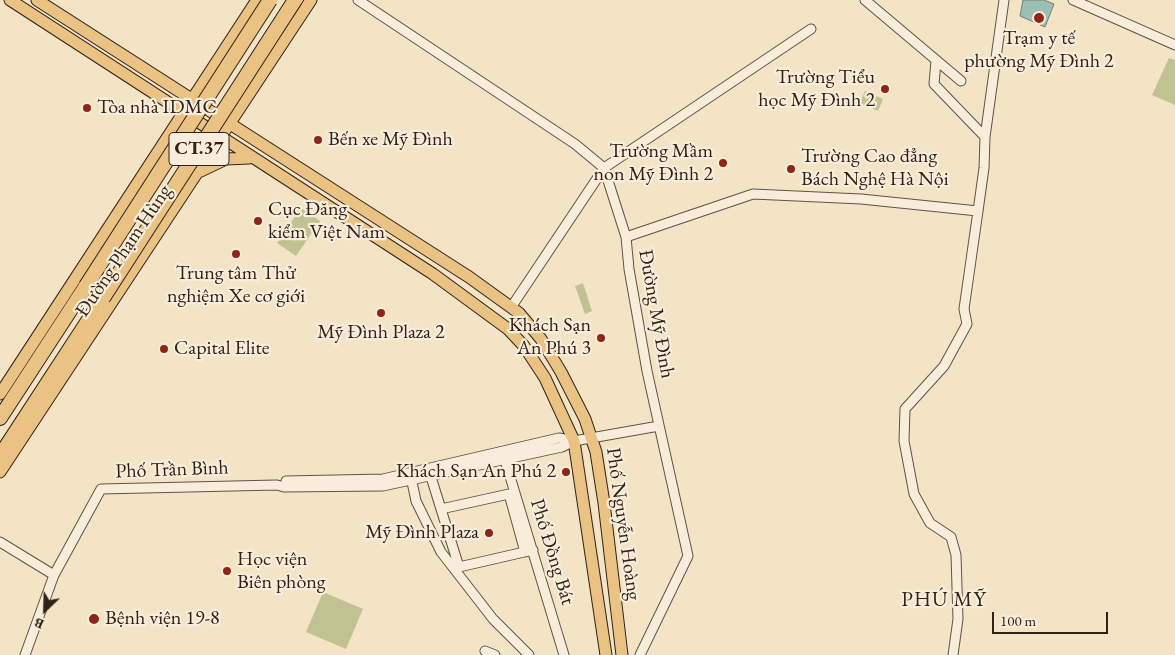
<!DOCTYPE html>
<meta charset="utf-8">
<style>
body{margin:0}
#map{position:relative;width:1175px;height:655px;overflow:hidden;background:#f3e4c6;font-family:"EB Garamond",serif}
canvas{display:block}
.north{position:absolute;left:20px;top:585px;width:50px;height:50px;-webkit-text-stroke:4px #f7edda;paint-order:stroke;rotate:204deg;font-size:14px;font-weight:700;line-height:20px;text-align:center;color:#302217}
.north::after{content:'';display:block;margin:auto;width:18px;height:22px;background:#302217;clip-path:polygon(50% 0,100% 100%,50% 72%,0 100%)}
.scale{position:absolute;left:992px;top:612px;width:116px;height:22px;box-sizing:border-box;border:2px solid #302217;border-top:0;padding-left:6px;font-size:15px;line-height:18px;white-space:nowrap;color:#302217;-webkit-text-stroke:4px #f7edda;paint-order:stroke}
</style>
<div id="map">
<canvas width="1175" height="655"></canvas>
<div class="north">B</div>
<div class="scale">100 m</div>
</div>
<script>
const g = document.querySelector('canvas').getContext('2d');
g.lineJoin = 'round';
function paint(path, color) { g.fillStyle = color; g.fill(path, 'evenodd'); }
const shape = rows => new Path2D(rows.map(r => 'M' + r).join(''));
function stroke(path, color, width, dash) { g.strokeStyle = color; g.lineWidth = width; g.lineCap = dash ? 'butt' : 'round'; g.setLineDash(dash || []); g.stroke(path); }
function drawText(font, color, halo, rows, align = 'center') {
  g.font = font + ' "EB Garamond",serif'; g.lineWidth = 4.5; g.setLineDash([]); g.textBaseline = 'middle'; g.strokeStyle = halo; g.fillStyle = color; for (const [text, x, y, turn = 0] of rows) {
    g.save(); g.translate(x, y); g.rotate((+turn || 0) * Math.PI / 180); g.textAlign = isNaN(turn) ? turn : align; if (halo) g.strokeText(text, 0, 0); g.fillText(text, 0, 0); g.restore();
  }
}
paint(shape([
 [1169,58,1175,60,1175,105,1152,95],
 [865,91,883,99,878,111,860,103],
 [301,208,320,221,296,256,277,243],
 [583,283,592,311,585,314,575,286],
 [323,592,363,609,346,649,306,632]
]), '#c0c292');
const water = shape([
 [1023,0,1044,0,1054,4,1045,27,1020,16,1023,0]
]);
paint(water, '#9bbfb3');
stroke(water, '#708075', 1);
const minor = shape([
 [358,0,575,144,604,168,626,237,629,269,647,371,688,556,640,655],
 [865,0,961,81],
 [1073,0,1175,45],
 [936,61,934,84,985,137],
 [626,237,753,194,861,199,978,211,984,168,985,137,1004,0],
 [512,306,604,168,811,29],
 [505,460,564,655],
 [431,477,459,567,533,550],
 [286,481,383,479,559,438,574,441],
 [412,482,416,501,441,552,493,619,529,655],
 [441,509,509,494,525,552],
 [0,542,54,575],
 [485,651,495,655],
 [25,655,54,575,101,489,277,485,284,487,383,486,562,447,574,441,659,426],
 [953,655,958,619,956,555,951,537,930,523,914,494,904,441,905,409,944,366,967,324,964,309,978,211]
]);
const major = shape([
 [10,0,433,274,508,329,524,346,545,378,574,441,606,655],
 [37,0,469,277,519,313,541,339,561,372,585,419,596,452,604,503,622,655],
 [201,171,226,159,249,158],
 [0,394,257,0],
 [0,472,311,0]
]);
const highway = shape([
 [0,418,86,286],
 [0,456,103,298]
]);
stroke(minor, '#615243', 11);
stroke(major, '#302217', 13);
stroke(highway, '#302217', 16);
stroke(minor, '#f7edda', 9);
stroke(major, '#eac283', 11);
stroke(highway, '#eac283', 14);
const highwayBridge = shape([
 [86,286,270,0],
 [103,298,295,0]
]);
stroke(highwayBridge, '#302217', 16, []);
stroke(highwayBridge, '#eac283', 14);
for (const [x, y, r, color] of [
 [1039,18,6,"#8f2418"],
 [885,89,5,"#8f2418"],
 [87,108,5,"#8f2418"],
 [318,140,5,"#8f2418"],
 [723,163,5,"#8f2418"],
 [791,169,5,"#8f2418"],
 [258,221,5,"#8f2418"],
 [236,254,5,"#8f2418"],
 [381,313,5,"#8f2418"],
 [601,338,5,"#8f2418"],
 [164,349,5,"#8f2418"],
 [566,472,5,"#8f2418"],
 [489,533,5,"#8f2418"],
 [227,571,5,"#8f2418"],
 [94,619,6,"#8f2418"]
]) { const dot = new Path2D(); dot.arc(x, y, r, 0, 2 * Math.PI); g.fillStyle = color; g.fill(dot); stroke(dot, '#f7edda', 2); }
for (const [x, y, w] of [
 [199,149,60]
]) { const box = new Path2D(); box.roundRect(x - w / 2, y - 16.5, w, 33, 4); g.fillStyle = '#f7edda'; g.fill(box); stroke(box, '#302217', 1); }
drawText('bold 19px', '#302217', null, [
 ["CT.37",199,149]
]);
drawText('20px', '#302217', '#f7edda', [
 ["Trạm y tế",1039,39,"center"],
 ["phường Mỹ Đình 2",1039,62,"center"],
 ["Trường Tiểu",875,78,"right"],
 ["học Mỹ Đình 2",875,101,"right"],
 ["Tòa nhà IDMC",97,108],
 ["Bến xe Mỹ Đình",328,140],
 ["Trường Mầm",713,152,"right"],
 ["non Mỹ Đình 2",713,175,"right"],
 ["Trường Cao đẳng",801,157],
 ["Bách Nghệ Hà Nội",801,180],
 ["Cục Đăng",268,210],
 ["kiểm Việt Nam",268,233],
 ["Trung tâm Thử",236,274,"center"],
 ["nghiệm Xe cơ giới",236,297,"center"],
 ["Khách Sạn",591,326,"right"],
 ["An Phú 3",591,349,"right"],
 ["Mỹ Đình Plaza 2",381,333,"center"],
 ["Capital Elite",174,349],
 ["Khách Sạn An Phú 2",556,472,"right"],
 ["Mỹ Đình Plaza",479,533,"right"],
 ["Học viện",237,560],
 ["Biên phòng",237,583],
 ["Bệnh viện 19-8",105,619]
], 'left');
drawText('20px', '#302217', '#f7edda', [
 ["Đường Phạm Hùng",124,251,-56],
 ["Đường Mỹ Đình",656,314,80],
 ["Phố Trần Bình",172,470,-2],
 ["Phố Nguyễn Hoàng",623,524,82],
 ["Phố Đồng Bát",552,552,73]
]);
g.letterSpacing = '1px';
drawText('21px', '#302217', '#f7edda', [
 ["PHÚ MỸ",944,600]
]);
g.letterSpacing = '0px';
</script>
